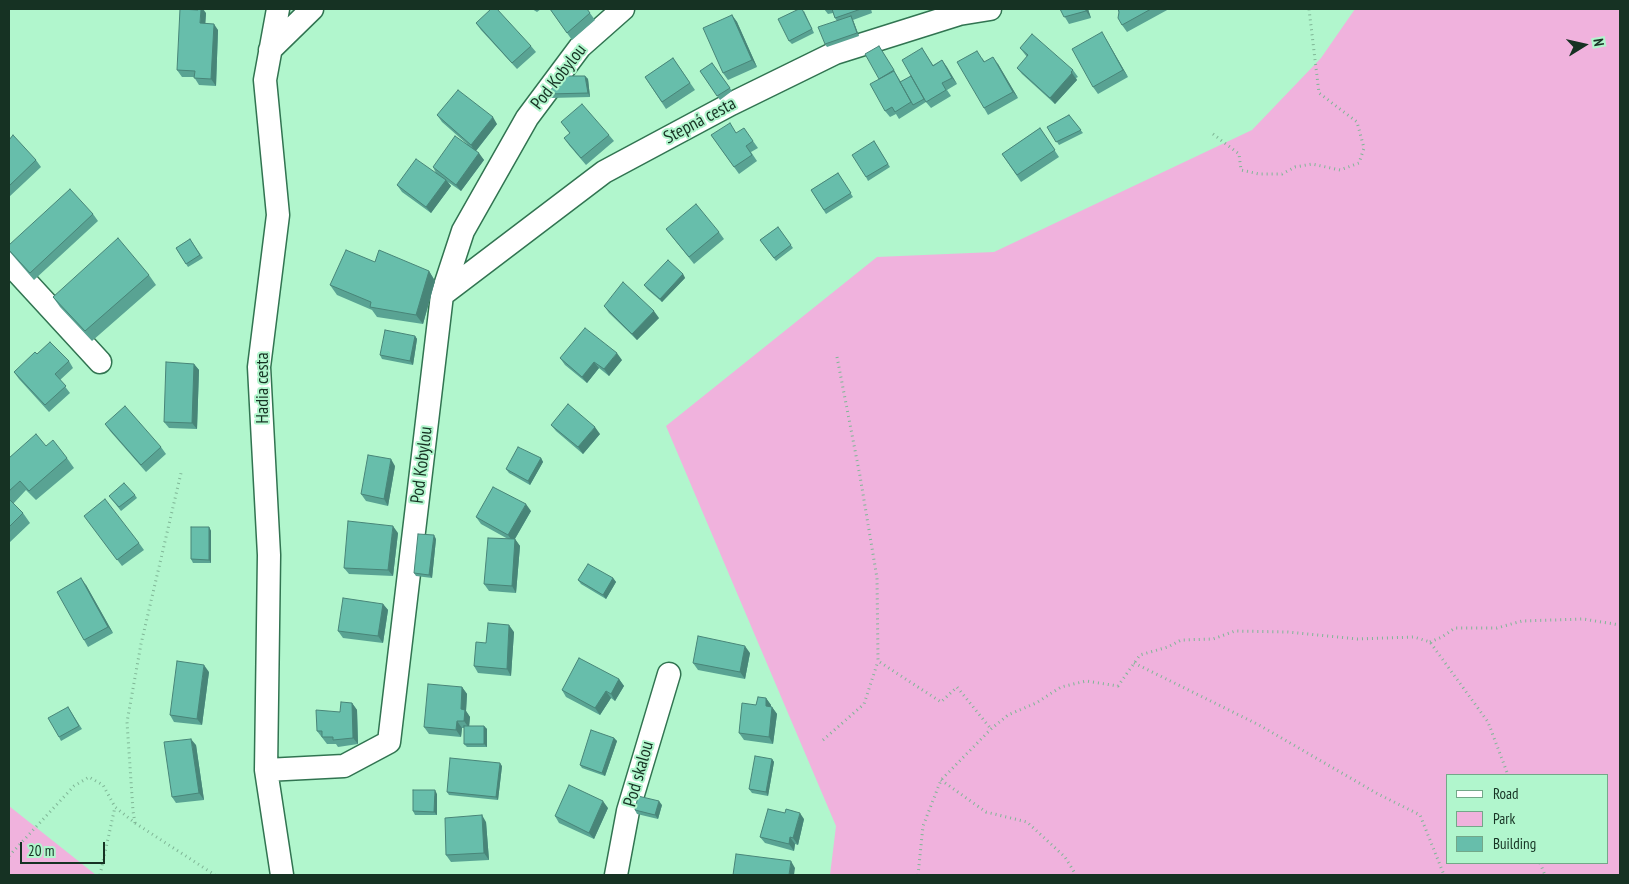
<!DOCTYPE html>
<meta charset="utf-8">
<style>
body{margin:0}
#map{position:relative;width:1629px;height:884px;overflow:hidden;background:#b1f6cd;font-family:"PT Sans Narrow",sans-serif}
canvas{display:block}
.frame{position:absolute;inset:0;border:10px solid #163223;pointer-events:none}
.legend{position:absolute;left:1446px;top:774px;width:162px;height:90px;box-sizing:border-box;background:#b1f6cd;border:1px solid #73a889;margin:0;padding:6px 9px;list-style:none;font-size:15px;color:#163223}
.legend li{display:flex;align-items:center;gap:10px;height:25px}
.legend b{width:25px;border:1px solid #73a889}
.north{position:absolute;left:1559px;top:20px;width:50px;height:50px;-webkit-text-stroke:4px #b1f6cd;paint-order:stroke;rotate:80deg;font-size:14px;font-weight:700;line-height:20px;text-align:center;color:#163223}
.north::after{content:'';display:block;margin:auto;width:18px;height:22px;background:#163223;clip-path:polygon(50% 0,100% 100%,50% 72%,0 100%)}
.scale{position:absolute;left:20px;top:842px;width:85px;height:22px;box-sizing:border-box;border:2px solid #163223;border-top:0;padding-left:6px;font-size:15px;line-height:18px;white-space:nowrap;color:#163223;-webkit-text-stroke:4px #b1f6cd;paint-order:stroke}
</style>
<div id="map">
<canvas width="1629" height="884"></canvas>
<div class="frame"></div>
<ul class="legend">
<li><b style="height:6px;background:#fff"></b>Road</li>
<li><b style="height:14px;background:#f0b2dd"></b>Park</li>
<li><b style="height:14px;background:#67beab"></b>Building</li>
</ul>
<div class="north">N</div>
<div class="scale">20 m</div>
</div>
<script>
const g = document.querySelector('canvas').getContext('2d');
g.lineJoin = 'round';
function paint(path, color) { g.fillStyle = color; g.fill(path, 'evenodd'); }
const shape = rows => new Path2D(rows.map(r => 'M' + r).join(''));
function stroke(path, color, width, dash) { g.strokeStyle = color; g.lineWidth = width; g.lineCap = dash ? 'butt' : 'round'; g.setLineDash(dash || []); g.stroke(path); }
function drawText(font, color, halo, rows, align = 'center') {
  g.font = font + ' "PT Sans Narrow",sans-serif'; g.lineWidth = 4; g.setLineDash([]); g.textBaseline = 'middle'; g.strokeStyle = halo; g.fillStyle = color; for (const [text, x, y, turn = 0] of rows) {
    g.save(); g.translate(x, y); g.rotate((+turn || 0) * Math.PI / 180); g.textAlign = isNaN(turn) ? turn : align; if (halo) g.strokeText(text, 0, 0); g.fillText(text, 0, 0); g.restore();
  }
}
paint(shape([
 [1355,9,1620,9,1620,875,830,875,836,826,666,426,877,257,994,252,1252,130,1321,58],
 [1448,775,1608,775,1608,863,1448,863],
 [9,806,96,875,9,875]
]), '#f0b2dd');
const street = shape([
 [278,9,265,80,278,215,259,367,269,555,266,770,282,875],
 [270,50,312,9],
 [9,263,100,362],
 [442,295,604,172,731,104,835,53,959,14,990,9],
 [266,770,344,766,389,742,442,295,463,231,527,118,580,47,623,9],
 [616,875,628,811,669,674]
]);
stroke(street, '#317451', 25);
stroke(shape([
 [1213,134,1239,154,1241,170,1259,174,1282,174,1295,167,1312,164,1340,170,1359,163,1364,148,1357,122,1319,93,1309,9],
 [837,357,860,476,877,578,878,661,941,702,957,687,991,729],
 [1430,642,1442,637,1455,628,1497,628,1522,621,1583,619,1620,625],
 [1134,663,1259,725,1378,794,1420,815,1444,875],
 [823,740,864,704,878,661],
 [941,780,986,812,1027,822,1065,857,1076,875],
 [135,823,133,811,127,722,141,644,181,473],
 [9,856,74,786,89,777,103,785,115,807,135,823,215,875],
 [1540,863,1545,875],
 [100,875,115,807],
 [918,875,923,826,941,780,991,729,1008,715,1036,703,1061,687,1086,681,1118,686,1140,655,1168,647,1181,640,1213,639,1235,631,1288,632,1357,639,1414,637,1430,642,1488,722,1508,775]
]), '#7fb696', 3, [1, 4]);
stroke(street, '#fff', 22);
paint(shape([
 [532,9,541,9,537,12],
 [550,9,587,9,595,20,572,40],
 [824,9,871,9,872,13,853,20,859,36,827,47,825,44,837,21,835,18,833,13,828,14],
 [1060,9,1088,9,1091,18,1069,24],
 [1118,9,1169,9,1127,32,1122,25],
 [804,11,814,33,792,44,789,41],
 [206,13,205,23,218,30,216,86,199,85,194,77,182,77,177,70],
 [732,15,737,22,757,67,728,80,723,73],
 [476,23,531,46,536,52,517,69,481,30],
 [1106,39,1128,77,1098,94,1093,87],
 [879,46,901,82,911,76,922,48,933,65,942,60,957,84,947,90,951,96,931,108,926,102,899,119,896,114,890,117,885,111,879,79],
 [1020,48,1073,70,1078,77,1076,78,1077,80,1055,104,1022,74,1017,68,1027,57],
 [673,58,695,90,666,109,645,77],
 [982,58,985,62,998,64,1018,98,988,115,984,108],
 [712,63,732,91,720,100,700,71],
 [585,76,588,79,590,97,551,98,548,94],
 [437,115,497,124,476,151,484,160,461,191,448,182,451,186,431,213,402,192,397,185,436,173,433,167,467,144,442,122],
 [1069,115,1083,133,1059,145,1047,127],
 [561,122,609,135,614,141,586,165,569,145,564,138,570,134],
 [1040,128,1059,157,1021,182,1002,154],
 [737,133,753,141,758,148,751,152,757,161,739,174,711,135],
 [9,140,36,160,41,167,9,197],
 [874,141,890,167,868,181,866,177],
 [838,173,853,197,826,214,811,190],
 [93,214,98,221,34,280,9,251,9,245],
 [778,227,793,248,776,261,760,240],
 [666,229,719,232,724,239,694,264],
 [190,239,203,258,188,267,176,248],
 [429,271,435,281,423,324,377,317,372,310,337,295,330,285],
 [683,274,685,278,662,302,647,289,644,285],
 [149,275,156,285,92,341,60,307,53,297],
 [604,306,659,318,637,340,609,313],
 [415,336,417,339,413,365,382,359,380,355],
 [37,354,69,361,73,368,60,380,70,393,49,412,19,379,14,372],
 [560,358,622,360,609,376,599,368,587,383,565,365],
 [194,364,199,370,197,429,169,428,164,422],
 [105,424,161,447,166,454,146,472,110,431],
 [551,425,600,434,583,454,556,431],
 [46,446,67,458,74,468,36,500,26,490,13,504,23,513,30,523,9,543,9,458],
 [541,458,543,462,530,485,509,473,506,469],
 [395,466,388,506,366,501,361,494],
 [135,495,137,498,121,511,109,496],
 [531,511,515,539,520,546,516,593,489,591,484,584,508,539,481,524,476,517],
 [89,522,139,543,144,550,122,566],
 [209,527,211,531,211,563,193,563,191,559],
 [398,533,393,576,349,574,344,568],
 [436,539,432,578,416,576,414,573],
 [613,578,616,582,606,599,581,584,578,580],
 [86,585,113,633,88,647,84,640],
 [383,604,388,610,383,643,343,638,338,631],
 [514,632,511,676,478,673,474,666,486,643],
 [750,653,745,679,698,670,693,663],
 [209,672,202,725,174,722,170,715],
 [619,679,624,686,615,701,611,698,600,715,566,697,562,690],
 [462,687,467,694,466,711,470,717,469,726,484,726,487,729,487,747,467,747,464,744,464,728,462,728,461,737,429,734,424,727],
 [766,698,771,705,771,707,772,707,777,714,773,744,744,740,739,733,756,705],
 [352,703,357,710,358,744,338,747,336,744,327,744,317,731,340,712],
 [68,707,82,729,61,741,59,737],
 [614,738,617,741,605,776,582,768,580,765],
 [196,745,204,800,176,803,172,797],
 [772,759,774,762,768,796,752,793,749,789],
 [502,766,498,800,449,795,447,792],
 [437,794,437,815,415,815,413,811],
 [662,805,658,819,637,814,635,810],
 [608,808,594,839,559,823,555,816],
 [804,819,798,845,795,844,794,851,765,843,760,837],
 [486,822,489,860,451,862,446,855]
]), '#59a393');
paint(shape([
 [201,9,203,9,206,13,205,30,200,23],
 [1086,9,1088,9,1091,18,1086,11],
 [732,15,737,22,757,67,752,60],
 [851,16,853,20,859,36,857,33],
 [214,24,218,30,216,86,211,79],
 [1102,32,1106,39,1128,77,1123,70],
 [993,57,998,64,1018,98,1013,92],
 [942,60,947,67,957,84,952,78],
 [1072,73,1077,80,1055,104,1050,98],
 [585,76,588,79,590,97,588,93],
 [493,117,497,124,475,152,471,145],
 [479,153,484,160,461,191,456,185],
 [446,180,451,186,431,213,426,207],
 [429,271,435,281,423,324,416,315],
 [683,274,685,278,662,302,660,299],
 [654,311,659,318,637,340,632,334],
 [415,336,417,339,413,365,410,361],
 [617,353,622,360,609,376,604,369],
 [594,362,599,368,587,383,582,377],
 [194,364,199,370,197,429,192,423],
 [595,427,600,434,583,454,578,447],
 [541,458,543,462,530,485,528,481],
 [391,459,395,466,388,506,384,499],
 [526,504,531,511,513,542,508,535],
 [393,526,398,533,393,576,388,570],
 [209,527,211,531,211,563,209,560],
 [434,535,436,539,432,578,429,575],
 [515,539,520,546,516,593,512,586],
 [81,578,86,585,113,633,108,627],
 [613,578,616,582,606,599,603,595],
 [383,604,388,610,383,643,378,636],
 [509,625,514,632,511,676,507,669],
 [745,646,750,653,745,679,740,672],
 [204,665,209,672,202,725,197,719],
 [619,679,624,686,615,701,611,694],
 [462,687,467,694,466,711,470,717,469,728,464,721,461,709],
 [606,691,611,698,600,715,595,708],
 [766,698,771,705,770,713,766,706],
 [352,703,357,710,358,744,353,738],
 [772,707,777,714,773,744,769,737],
 [457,721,462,728,461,737,456,730],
 [484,726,487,729,487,747,484,744],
 [614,738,617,741,605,776,602,773],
 [191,739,196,745,204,800,199,793],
 [772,759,774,762,768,796,766,792],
 [500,763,502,766,498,800,496,797],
 [435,790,437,794,437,815,434,812],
 [603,801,608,808,594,839,589,833],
 [659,801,662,805,658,819,655,815],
 [800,813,804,819,798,845,793,838],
 [482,815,486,822,489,860,484,853],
 [790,837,795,844,794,851,789,844],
 [791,861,795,868,794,875,789,875]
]), '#488578');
const building = shape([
 [180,9,198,10,198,9,201,9,200,23,214,24,211,79,194,78,195,71,177,70,180,9],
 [491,9,497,9,531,46,512,63,476,23,491,9],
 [550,9,587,9,590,13,567,33,550,9],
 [799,9,802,9,812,29,789,41,778,19,799,9],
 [832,9,861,9,835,18,832,9],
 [1060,9,1086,9,1086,11,1064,17,1060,9],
 [1118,9,1151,9,1122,25,1118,18,1119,12,1118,9],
 [732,15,752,60,723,73,703,28,732,15],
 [851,16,857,33,825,44,818,27,851,16],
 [1102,32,1123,70,1093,87,1072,49,1102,32],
 [1032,34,1073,70,1071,72,1072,73,1050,98,1017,68,1028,55,1020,48,1032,34],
 [879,46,894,70,879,79,865,54,879,46],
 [922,48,933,66,942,60,952,78,942,83,946,90,926,102,902,60,922,48],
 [977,51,984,62,993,57,1013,92,984,108,957,62,977,51],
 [673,58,690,83,662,102,645,77,673,58],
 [712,63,730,88,717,96,700,71,712,63],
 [894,71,911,102,895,112,892,107,885,111,870,84,894,71],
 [561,76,585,76,588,93,548,94,561,76],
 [911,76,924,99,913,105,900,82,911,76],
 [458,90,493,117,471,145,437,115,458,90],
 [582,104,609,135,581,158,564,138,570,133,561,122,582,104],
 [1069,115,1081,130,1056,142,1047,127,1069,115],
 [730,123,736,133,744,128,753,141,746,146,752,155,734,167,711,135,730,123],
 [1040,128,1055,150,1017,175,1002,154,1040,128],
 [13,135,36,160,9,186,9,140,13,135],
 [455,136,479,153,456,185,433,167,455,136],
 [874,141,888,164,866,177,852,155,874,141],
 [416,159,446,180,426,207,397,185,416,159],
 [838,173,851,193,824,210,811,190,838,173],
 [70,189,93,214,30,273,9,250,9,245,70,189],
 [696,204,719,232,689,257,666,229,696,204],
 [778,227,791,245,774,258,760,240,778,227],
 [118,238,149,275,85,331,53,297,118,238],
 [190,239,200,255,186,264,176,248,190,239],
 [346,250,375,262,379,250,429,271,416,315,370,307,371,302,330,285,346,250],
 [668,260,683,274,660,299,644,285,668,260],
 [623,282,654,311,632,334,604,306,623,282],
 [585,328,617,353,604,369,594,362,582,377,560,358,585,328],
 [385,330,415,336,410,361,380,355,385,330],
 [50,342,69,361,55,374,66,386,45,405,14,372,35,352,37,354,50,342],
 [166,362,194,364,192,423,164,422,166,362],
 [568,404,595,427,578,447,551,425,568,404],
 [125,406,161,447,141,465,105,424,125,406],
 [36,434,46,446,53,440,67,458,29,491,20,481,9,491,9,458,36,434],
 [518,447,541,458,528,481,506,469,518,447],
 [368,455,391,459,384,499,361,494,368,455],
 [124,483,135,495,119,507,109,496,124,483],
 [493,487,526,504,508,535,476,517,493,487],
 [9,499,23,513,9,527,9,499],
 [105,499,139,543,117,560,84,516,105,499],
 [348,521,393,526,388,570,344,568,348,521],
 [191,527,209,527,209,560,191,559,191,527],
 [418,534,434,535,429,575,414,573,418,534],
 [488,538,515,539,512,586,484,584,488,538],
 [588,564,613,578,603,595,578,580,588,564],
 [81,578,108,627,84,640,57,592,81,578],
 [343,598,383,604,378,636,338,631,343,598],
 [488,623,509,625,507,669,474,666,476,642,486,643,488,623],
 [698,636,745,646,740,672,693,663,698,636],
 [579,658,619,679,611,694,606,691,595,708,562,690,579,658],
 [177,661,204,665,197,719,170,715,177,661],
 [428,684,462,687,461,709,465,710,464,721,457,721,456,730,424,727,428,684],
 [758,697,766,698,766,706,772,707,769,737,739,733,742,703,756,705,758,697],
 [341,702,352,703,353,738,333,740,333,737,322,737,322,731,317,731,316,710,340,712,341,702],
 [68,707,79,726,59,737,48,718,68,707],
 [464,726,484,726,484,744,464,744,464,726],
 [591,730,614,738,602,773,580,765,591,730],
 [191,739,199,793,172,797,164,742,191,739],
 [755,756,772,759,766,792,749,789,755,756],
 [450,758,500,763,496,797,447,792,450,758],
 [569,785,603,801,589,833,555,816,569,785],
 [413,790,435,790,434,812,413,811,413,790],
 [638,796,659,801,655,815,635,810,638,796],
 [768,809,785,813,786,809,800,813,793,838,790,837,789,844,760,837,768,809],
 [482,815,484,853,446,855,445,818,482,815],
 [736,854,791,861,789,875,733,875,736,854]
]);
paint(building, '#67beab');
stroke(building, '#488578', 1);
drawText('18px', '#163223', '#b1f6cd', [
 ["Pod Kobylou",559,77,-52],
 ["Stepná cesta",700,121,-28],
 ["Hadia cesta",263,388,-90],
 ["Pod Kobylou",422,465,-83],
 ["Pod skalou",639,774,-74]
]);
</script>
